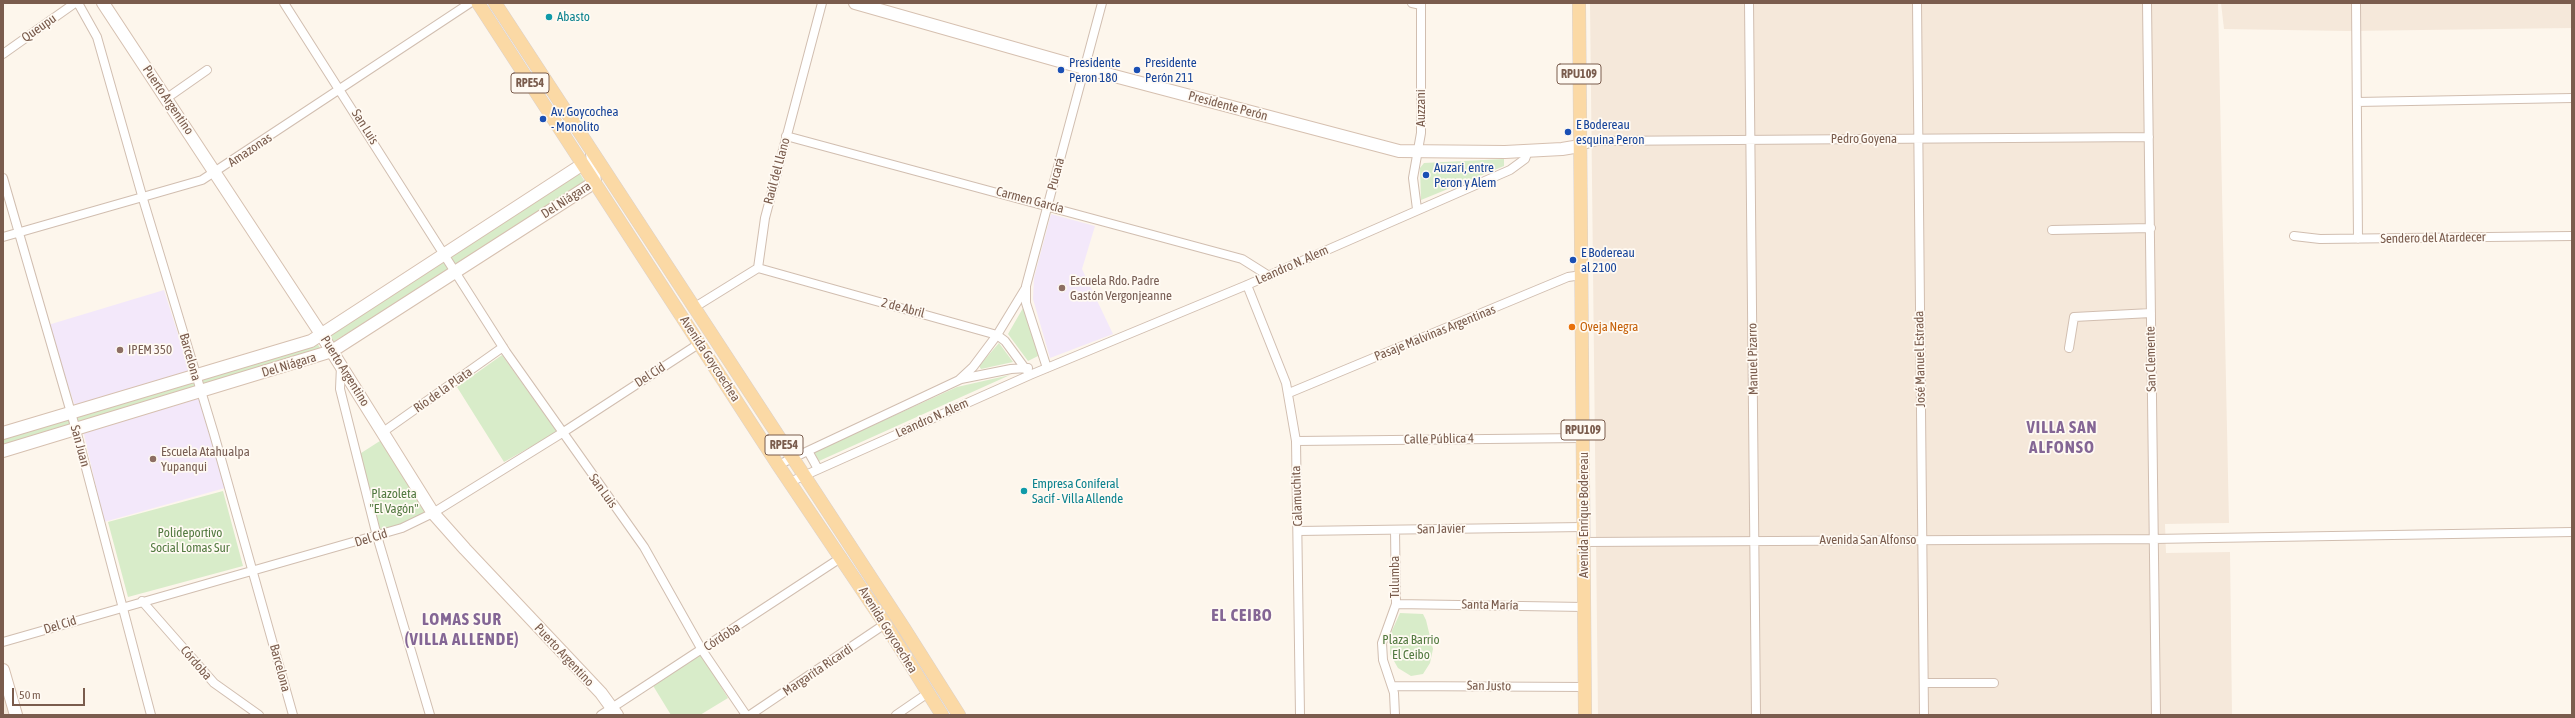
<!DOCTYPE html>
<meta charset="utf-8">
<style>
body{margin:0}
#map{position:relative;width:2575px;height:718px;overflow:hidden;background:#fdf6ec;font-family:"Asap Condensed",sans-serif}
canvas{display:block}
.frame{position:absolute;inset:0;border:4px solid #7a5c4d;pointer-events:none}
.scale{position:absolute;left:12px;top:688px;width:73px;height:18px;box-sizing:border-box;border:2px solid #7a5c4d;border-top:0;padding-left:5px;font-size:12px;line-height:14px;white-space:nowrap;color:#7a5c4d;-webkit-text-stroke:3px #fffaf3;paint-order:stroke}
</style>
<div id="map">
<canvas width="2575" height="718"></canvas>
<div class="frame"></div>
<div class="scale">50 m</div>
</div>
<script>
const g = document.querySelector('canvas').getContext('2d');
g.lineJoin = 'round';
function paint(path, color) { g.fillStyle = color; g.fill(path, 'evenodd'); }
const shape = rows => new Path2D(rows.map(r => 'M' + r).join(''));
function stroke(path, color, width, dash) { g.strokeStyle = color; g.lineWidth = width; g.lineCap = dash ? 'butt' : 'round'; g.setLineDash(dash || []); g.stroke(path); }
function drawText(font, color, halo, rows, align = 'center') {
  g.font = font + ' "Asap Condensed",sans-serif'; g.lineWidth = 3.5; g.setLineDash([]); g.textBaseline = 'middle'; g.strokeStyle = halo; g.fillStyle = color; for (const [text, x, y, turn = 0] of rows) {
    g.save(); g.translate(x, y); g.rotate((+turn || 0) * Math.PI / 180); g.textAlign = isNaN(turn) ? turn : align; if (halo) g.strokeText(text, 0, 0); g.fillText(text, 0, 0); g.restore();
  }
}
paint(shape([
 [1590,3,2218,3,2229,523,2165,524,2166,553,2230,552,2232,715,1598,715],
 [2221,3,2572,3,2572,28,2347,31,2224,29],
 [3,669,16,715,3,715]
]), '#f5e8da');
paint(shape([
 [1051,214,1095,226,1082,269,1113,334,1050,358,1033,299,1034,278],
 [164,290,191,375,76,409,48,325],
 [198,396,225,488,104,522,83,430]
]), '#f3e8fa');
paint(shape([
 [1504,159,1504,166,1421,200,1420,168,1424,163],
 [579,172,585,182,456,266,448,254],
 [443,258,450,270,333,342,330,335],
 [1023,308,1040,355,1028,361,1008,334],
 [317,343,322,351,202,388,198,378],
 [999,343,1013,362,981,369,979,366],
 [502,355,557,432,504,462,457,387],
 [1010,375,819,461,814,452,957,387],
 [196,379,198,390,79,425,76,415],
 [73,417,75,426,3,448,3,436],
 [383,439,427,513,380,533,358,455],
 [223,491,243,566,128,597,108,522],
 [1400,613,1423,614,1426,620,1433,649,1430,663,1423,674,1411,676,1398,668,1390,654,1390,635],
 [701,654,728,698,700,715,671,715,652,684]
]), '#d8ecc9');
const street = shape([
 [78,3,97,37,143,199,214,434,293,715],
 [284,3,506,352,644,547,702,650,746,715],
 [1412,3,1421,5],
 [1749,3,1756,715],
 [1917,3,1924,715],
 [2147,3,2156,715],
 [2356,3,2358,239],
 [3,54,75,3],
 [167,98,207,70],
 [2357,102,2572,98],
 [786,136,1242,259,1269,276],
 [1580,146,1597,141,2149,137],
 [3,178,76,430,151,715],
 [1417,209,1413,178,1421,133,1421,3],
 [2052,230,2151,228],
 [2294,236,2320,239,2572,236],
 [3,237,202,180,470,3],
 [758,268,997,335,1005,341,1030,375],
 [758,268,765,218,822,3],
 [1247,285,1286,383,1296,441,1300,715],
 [695,307,758,268],
 [2069,348,2074,317,2151,313],
 [341,366,340,389,377,536,430,715],
 [1047,368,1026,303,1026,286,1102,3],
 [961,379,1011,369,1028,368],
 [1289,393,1568,277,1582,275],
 [383,432,503,347],
 [1296,441,1583,438],
 [808,451,818,469],
 [778,465,959,380,973,367,997,335,1025,289],
 [790,482,1030,375,1247,285,1510,170,1525,159,1528,151],
 [1395,530,1396,604,1382,643,1383,660,1394,693,1395,715],
 [1298,531,1583,527],
 [1584,542,2153,539,2572,532],
 [142,601,214,683,259,715],
 [1396,604,1584,607],
 [3,642,402,528,433,513,562,433,700,343],
 [1924,683,1994,683],
 [1393,686,1585,687],
 [601,715,842,557],
 [750,715,885,624],
 [896,715,928,693]
]);
const secondary = shape([
 [103,3,321,334,433,513,465,549,601,693,617,715],
 [855,3,1084,68,1399,151,1505,152,1562,149,1580,146],
 [3,433,311,341,583,164,590,168],
 [3,451,332,351,595,182,592,153],
 [3,670,16,715]
]);
const primary = shape([
 [478,3,778,465,885,624,942,715],
 [495,3,904,628,959,715],
 [1579,3,1585,715]
]);
stroke(street, '#d1beb0', 10);
stroke(secondary, '#d6c0b0', 14);
stroke(primary, '#dad1cd', 14);
stroke(street, '#fff', 8);
stroke(secondary, '#fff', 12);
stroke(primary, '#fbd9a5', 13);
for (const [x, y, r, color] of [
 [549,17,4,"#0f9aa8"],
 [1061,70,4,"#1a4fb4"],
 [1137,70,4,"#1a4fb4"],
 [543,119,4,"#1a4fb4"],
 [1568,132,4,"#1a4fb4"],
 [1426,175,4,"#1a4fb4"],
 [1573,260,4,"#1a4fb4"],
 [1062,288,4,"#8d6e63"],
 [1572,327,4,"#e8710a"],
 [120,350,4,"#8d6e63"],
 [153,459,4,"#8d6e63"],
 [1024,491,4,"#0f9aa8"]
]) { const dot = new Path2D(); dot.arc(x, y, r, 0, 2 * Math.PI); g.fillStyle = color; g.fill(dot); stroke(dot, '#fffaf3', 1.5); }
for (const [x, y, w] of [
 [1579,74,44],
 [530,83,38],
 [1583,430,44],
 [784,445,38]
]) { const box = new Path2D(); box.roundRect(x - w / 2, y - 10, w, 20, 3); g.fillStyle = '#fffaf3'; g.fill(box); stroke(box, '#7a5c4d', 1); }
drawText('bold 12px', '#7a5c4d', null, [
 ["RPU109",1579,74],
 ["RPE54",530,83],
 ["RPU109",1583,430],
 ["RPE54",784,445]
]);
drawText('13px', '#0d838f', '#fffaf3', [
 ["Abasto",557,17],
 ["Empresa Coniferal",1032,484],
 ["Sacif - Villa Allende",1032,499]
], 'left');
drawText('13px', '#7a5c4d', '#fffaf3', [
 ["Queupu",39,28,-35],
 ["Puerto Argentino",168,100,56],
 ["Presidente Perón",1228,106,15],
 ["Auzzani",1421,108,-90],
 ["San Luis",365,127,58],
 ["Pedro Goyena",1864,139],
 ["Amazonas",250,150,-34],
 ["Raúl del Llano",777,171,-75],
 ["Pucará",1056,174,-75],
 ["Del Niágara",566,200,-33],
 ["Carmen García",1030,200,15],
 ["Sendero del Atardecer",2433,238,-1],
 ["Leandro N. Alem",1292,265,-24],
 ["2 de Abril",903,308,15],
 ["Pasaje Malvinas Argentinas",1435,333,-22],
 ["Barcelona",190,357,74],
 ["Avenida Goycoechea",710,359,57],
 ["Manuel Pizarro",1753,359,-91],
 ["José Manuel Estrada",1920,359,-91],
 ["San Clemente",2151,359,-91],
 ["Del Niágara",289,365,-17],
 ["Puerto Argentino",345,371,58],
 ["Del Cid",650,375,-33],
 ["Río de la Plata",443,390,-35],
 ["Leandro N. Alem",932,418,-24],
 ["Calle Pública 4",1439,439,-1],
 ["San Juan",80,446,75],
 ["San Luis",603,491,54],
 ["Calamuchita",1297,496,-92],
 ["Avenida Enrique Bodereau",1584,515,-90],
 ["San Javier",1441,529,-1],
 ["Del Cid",371,538,-17],
 ["Avenida San Alfonso",1868,540],
 ["Tulumba",1395,577,-90],
 ["Santa María",1490,605,1],
 ["Del Cid",60,625,-17],
 ["Avenida Goycoechea",888,630,58],
 ["Córdoba",722,637,-33],
 ["Puerto Argentino",564,655,47],
 ["Córdoba",196,663,49],
 ["Barcelona",280,668,75],
 ["Margarita Ricardi",818,670,-34],
 ["San Justo",1489,686,1]
]);
drawText('13px', '#164399', '#fffaf3', [
 ["Presidente",1069,63],
 ["Peron 180",1069,78],
 ["Presidente",1145,63],
 ["Perón 211",1145,78],
 ["Av. Goycochea",551,112],
 ["- Monolito",551,127],
 ["E Bodereau",1576,125],
 ["esquina Peron",1576,140],
 ["Auzari, entre",1434,168],
 ["Peron y Alem",1434,183],
 ["E Bodereau",1581,253],
 ["al 2100",1581,268]
], 'left');
drawText('13px', '#785e54', '#fffaf3', [
 ["Escuela Rdo. Padre",1070,281],
 ["Gastón Vergonjeanne",1070,296],
 ["IPEM 350",128,350],
 ["Escuela Atahualpa",161,452],
 ["Yupanqui",161,467]
], 'left');
drawText('13px', '#c56008', '#fffaf3', [
 ["Oveja Negra",1580,327]
], 'left');
drawText('13px', '#537a41', '#fffaf3', [
 ["Plazoleta",394,494],
 ["\"El Vagón\"",394,509],
 ["Polideportivo",190,533],
 ["Social Lomas Sur",190,548],
 ["Plaza Barrio",1411,640],
 ["El Ceibo",1411,655]
]);
g.letterSpacing = '1px';
drawText('bold 17px', '#846695', '#fffaf3', [
 ["VILLA SAN",2062,428],
 ["ALFONSO",2062,448],
 ["EL CEIBO",1242,616],
 ["LOMAS SUR",462,620],
 ["(VILLA ALLENDE)",462,640]
]);
g.letterSpacing = '0px';
</script>
